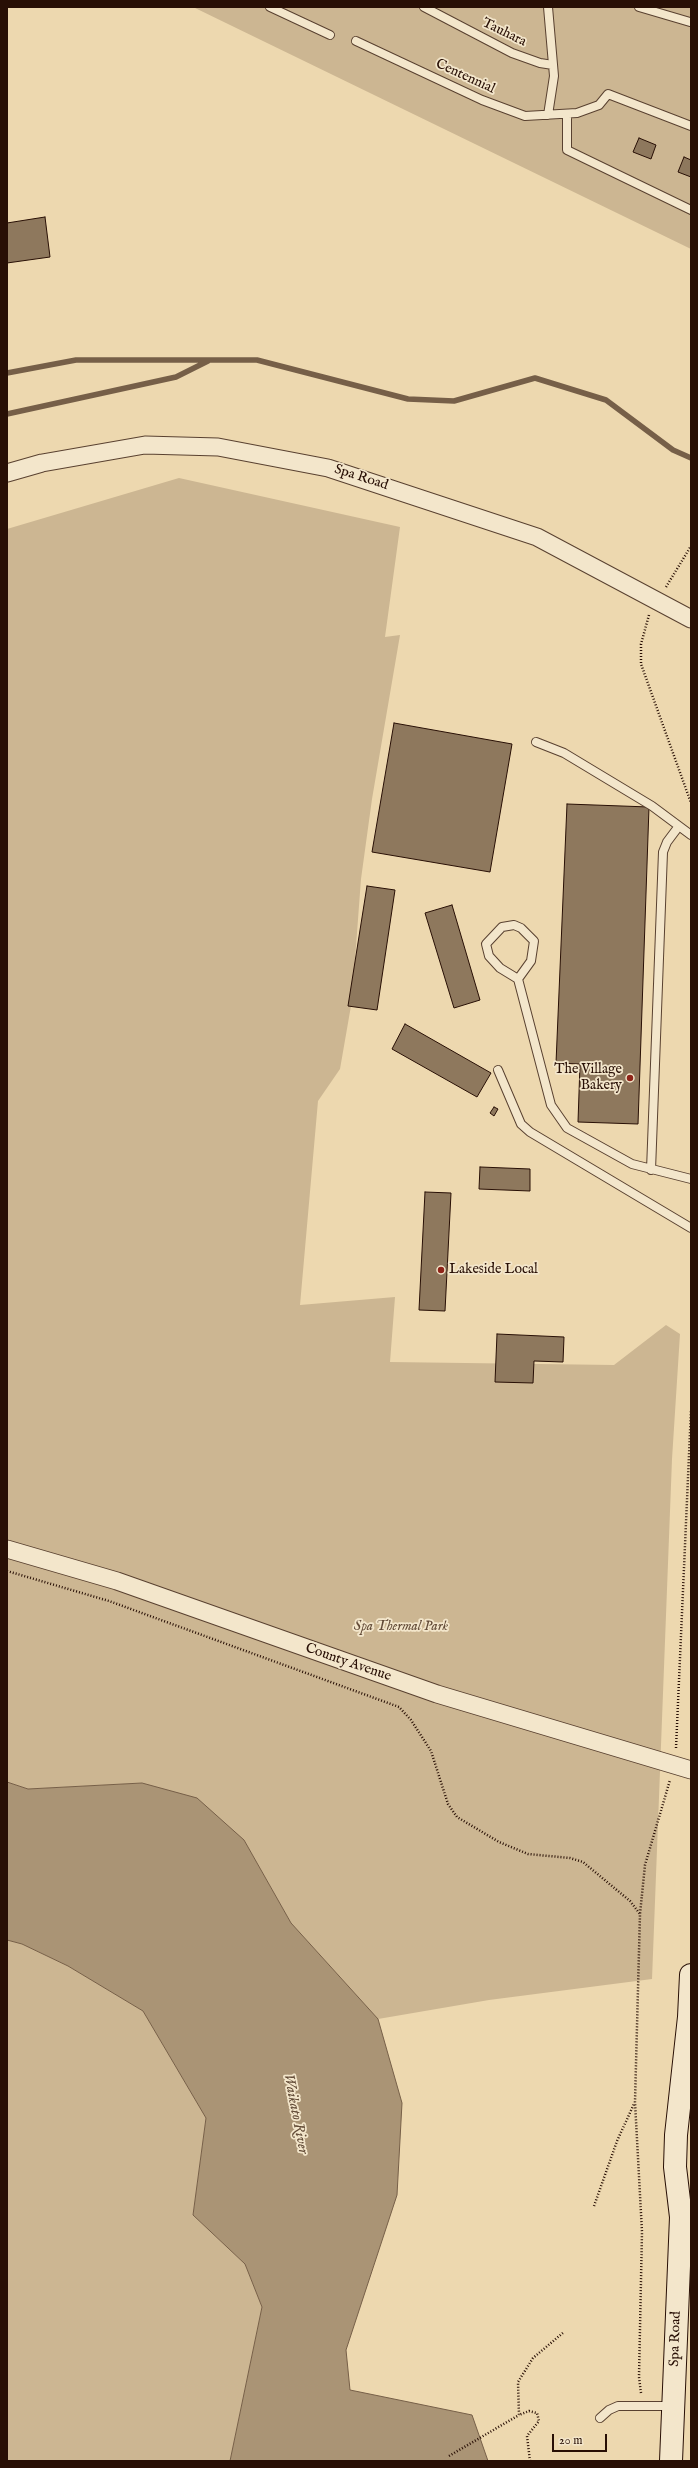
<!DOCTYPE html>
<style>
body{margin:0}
#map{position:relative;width:698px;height:2468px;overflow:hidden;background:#edd8af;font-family:"IM FELL English",serif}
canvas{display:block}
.frame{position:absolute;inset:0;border:8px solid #280f05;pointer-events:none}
.scale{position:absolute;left:552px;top:2434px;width:55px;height:18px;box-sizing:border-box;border:2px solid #280f05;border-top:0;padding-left:5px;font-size:12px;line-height:14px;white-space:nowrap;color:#280f05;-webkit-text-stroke:3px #f3e6cb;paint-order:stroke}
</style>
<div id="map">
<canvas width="698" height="2468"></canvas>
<div class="frame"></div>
<div class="scale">20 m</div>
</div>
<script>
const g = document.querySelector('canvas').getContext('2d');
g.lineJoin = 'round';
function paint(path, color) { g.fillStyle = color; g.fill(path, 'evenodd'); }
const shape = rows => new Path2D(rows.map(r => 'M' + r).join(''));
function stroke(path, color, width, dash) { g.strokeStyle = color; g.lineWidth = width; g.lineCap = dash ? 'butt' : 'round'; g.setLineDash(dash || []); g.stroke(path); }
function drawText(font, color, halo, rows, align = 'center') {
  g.font = font + ' "IM FELL English",serif'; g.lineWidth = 3.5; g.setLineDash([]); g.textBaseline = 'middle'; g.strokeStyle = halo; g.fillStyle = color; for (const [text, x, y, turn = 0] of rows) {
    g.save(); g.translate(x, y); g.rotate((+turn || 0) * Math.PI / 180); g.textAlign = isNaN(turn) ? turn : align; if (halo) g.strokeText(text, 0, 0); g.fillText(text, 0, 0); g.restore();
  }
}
paint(shape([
 [193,7,691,7,691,249],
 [179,478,400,527,385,637,400,635,372,799,361,879,352,1000,340,1069,318,1101,300,1305,395,1297,390,1362,614,1365,666,1325,680,1334,672,1459,652,1979,489,2000,378,2019,291,1923,244,1840,142,1783,28,1789,7,1782,7,529],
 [7,1940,22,1944,68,1966,143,2011,206,2118,193,2215,245,2264,262,2307,230,2461,7,2461]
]), '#ccb692');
const water = shape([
 [7,1782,28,1789,142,1783,197,1798,244,1840,291,1923,378,2019,402,2103,397,2195,346,2350,350,2390,472,2415,488,2461,230,2461,262,2307,245,2264,193,2215,206,2118,143,2011,68,1966,22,1944,7,1940,7,1782]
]);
paint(water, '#aa9475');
stroke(water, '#765f48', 1);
stroke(shape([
 [7,373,76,360,257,360,408,399,454,401,535,378,606,400,673,450,691,458],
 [7,414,176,377,208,361]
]), '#765f48', 5.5);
const building = shape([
 [639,138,656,145,651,159,633,152,639,138],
 [684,157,691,160,691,177,678,172,684,157],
 [45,217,50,257,7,263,7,223,45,217],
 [394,723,512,744,490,872,372,852,394,723],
 [567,804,649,807,638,1124,578,1122,580,1064,556,1063,567,804],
 [367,886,395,890,377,1010,348,1006,367,886],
 [452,905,480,1000,454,1008,425,913,452,905],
 [405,1024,491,1073,477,1097,392,1049,405,1024],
 [494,1107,498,1109,494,1116,490,1113,494,1107],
 [480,1167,530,1169,530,1191,479,1189,480,1167],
 [425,1192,451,1193,445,1311,419,1310,425,1192],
 [497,1334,564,1337,563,1362,534,1361,533,1383,495,1382,497,1334]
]);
paint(building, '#8e785d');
stroke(building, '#280f05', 1);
const service = shape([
 [270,7,330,35],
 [424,7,512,53,540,63,553,65],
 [548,7,554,76,548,115],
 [639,7,690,22],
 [356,41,482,100,525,116,577,113,599,105,608,94,691,126],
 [567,114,567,150,691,210],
 [536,742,564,753,652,806,691,835],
 [518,979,531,961,534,941,521,928,514,925,502,927,486,944,489,956,500,968,518,979,551,1105,567,1128,632,1164,691,1179],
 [498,1070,521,1124,530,1132,691,1228],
 [651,1170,663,852,667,842,679,826],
 [600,2418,609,2410,618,2406,672,2406]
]);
const minor = shape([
 [7,473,42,463,145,445,218,447,328,468,537,537,691,619],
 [7,1549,117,1581,437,1694,691,1770]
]);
const secondary = shape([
 [671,2461,681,2217,675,2167,676,2135,689,2017,691,1975]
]);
stroke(service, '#594130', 10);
stroke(minor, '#594130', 19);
stroke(secondary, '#280f05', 24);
stroke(shape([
 [666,587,691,546],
 [649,615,641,644,641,664,691,803],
 [7,1571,109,1601,399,1707,411,1720,431,1751,448,1804,457,1817,499,1842,528,1854,570,1858,583,1862,630,1901,640,1914],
 [676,1748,691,1410],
 [594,2206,617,2141,634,2104],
 [641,2393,639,2377,642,2232,635,2102,640,1914,645,1865,670,1780],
 [449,2456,519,2415],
 [530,2461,527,2436,539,2421,537,2413,529,2411,519,2415,518,2382,533,2358,564,2332]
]), '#280f05', 2.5, [1, 2]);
stroke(service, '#f3e6cb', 8);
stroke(minor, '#f3e6cb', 17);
stroke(secondary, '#f3e6cb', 22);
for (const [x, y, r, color] of [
 [630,1078,4,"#8f2418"],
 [441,1270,4,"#8f2418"]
]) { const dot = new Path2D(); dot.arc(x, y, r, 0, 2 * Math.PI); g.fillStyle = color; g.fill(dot); stroke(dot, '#f3e6cb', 1.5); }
drawText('14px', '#280f05', '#f3e6cb', [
 ["Tauhara",504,33,26],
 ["Centennial",465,77,25],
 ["Spa Road",361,478,18],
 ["County Avenue",348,1663,19],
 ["Spa Road",676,2339,-88]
]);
drawText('14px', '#280f05', '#f3e6cb', [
 ["The Village",622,1070],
 ["Bakery",622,1086],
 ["Lakeside Local",449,1270,"left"]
], 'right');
drawText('italic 14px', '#614936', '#f3e6cb', [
 ["Spa Thermal Park",401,1627]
]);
drawText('italic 15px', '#624b37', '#f3e6cb', [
 ["Waikato River",295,2114,79]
]);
</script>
